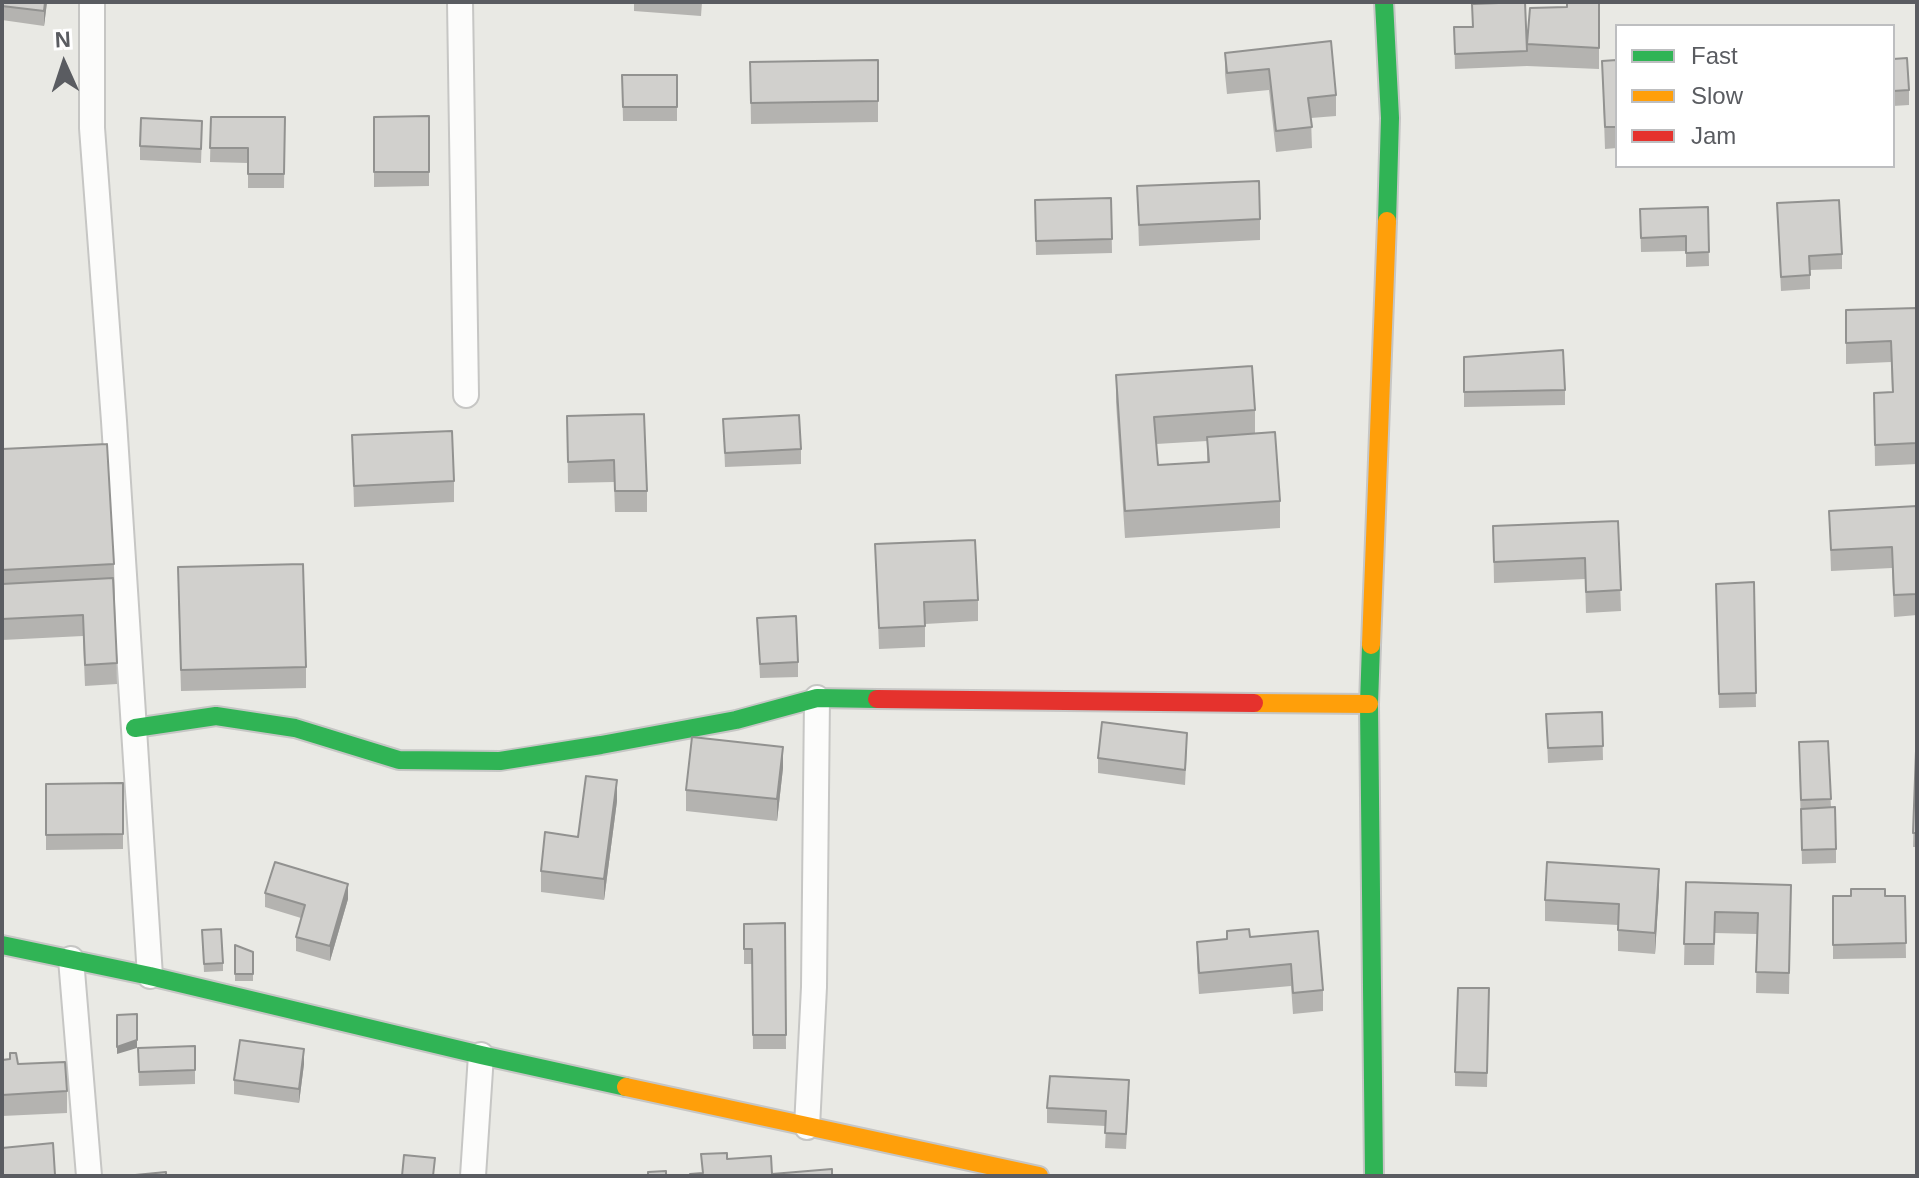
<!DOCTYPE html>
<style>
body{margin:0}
#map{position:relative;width:1919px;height:1178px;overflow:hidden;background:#e9e9e4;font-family:Arial,sans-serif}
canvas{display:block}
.frame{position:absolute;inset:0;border:4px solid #5a5c61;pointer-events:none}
.legend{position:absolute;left:1615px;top:24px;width:280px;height:144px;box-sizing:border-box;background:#fff;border:2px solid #bdbec0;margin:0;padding:10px 14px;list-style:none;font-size:24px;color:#5a5c61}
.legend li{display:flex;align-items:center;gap:16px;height:40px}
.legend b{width:40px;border:2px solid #bdbec0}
.north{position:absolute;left:24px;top:24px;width:80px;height:80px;-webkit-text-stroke:6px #fff;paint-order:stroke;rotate:357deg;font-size:22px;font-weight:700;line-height:32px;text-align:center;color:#5a5c61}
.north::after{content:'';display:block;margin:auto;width:28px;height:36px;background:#5a5c61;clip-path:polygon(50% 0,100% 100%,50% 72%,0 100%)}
</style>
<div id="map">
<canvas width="1919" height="1178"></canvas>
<div class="frame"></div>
<ul class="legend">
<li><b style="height:10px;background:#30b455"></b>Fast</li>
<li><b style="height:10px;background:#ff9f0a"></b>Slow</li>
<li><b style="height:10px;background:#e5322d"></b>Jam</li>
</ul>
<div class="north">N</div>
</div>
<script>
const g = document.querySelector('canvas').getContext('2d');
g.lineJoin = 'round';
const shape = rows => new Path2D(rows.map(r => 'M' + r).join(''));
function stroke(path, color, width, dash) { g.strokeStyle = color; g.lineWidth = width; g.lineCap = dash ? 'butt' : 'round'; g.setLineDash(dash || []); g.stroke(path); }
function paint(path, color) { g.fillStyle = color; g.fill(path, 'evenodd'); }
const street = shape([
 [92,2,92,128,114,421,150,976],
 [460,2,466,395],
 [71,959,89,1176],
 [807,1127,814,987,817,698],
 [473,1176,481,1055]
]);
const fast = shape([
 [1384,2,1390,118,1387,221],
 [1371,645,1369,704,1374,1176],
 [135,728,216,716,295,728,399,760,500,761,601,745,736,720,817,698,877,699],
 [2,945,150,976,481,1055,626,1087]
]);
const slow = shape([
 [1371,645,1387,221],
 [1254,703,1369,704],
 [626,1087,1039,1176]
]);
const jam = shape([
 [877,699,1254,703]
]);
stroke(street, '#c6c6c4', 28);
stroke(fast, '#c6c6c5', 22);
stroke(slow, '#c6c6c5', 22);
stroke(jam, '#c6c6c5', 22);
stroke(street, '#fcfcfb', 24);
stroke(fast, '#30b455', 18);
stroke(slow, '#ff9f0a', 18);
stroke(jam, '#e5322d', 18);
paint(shape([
 [2,2,47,2,44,26,2,20],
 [634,2,702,2,701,16,634,11],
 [1599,2,1599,69,1527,66,1455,69,1454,27,1472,27,1472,4,1527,44,1567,7],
 [1225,53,1336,95,1336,116,1311,118,1312,148,1276,152,1269,90,1227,94,1225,74],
 [1893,59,1909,90,1909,105,1893,106],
 [878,60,878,122,751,124,750,62],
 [1617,60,1617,148,1605,149,1602,61],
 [622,75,677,75,677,121,623,121],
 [429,116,429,186,374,187,374,117],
 [211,117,285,117,284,188,248,188,248,163,210,162],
 [202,135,201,163,140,160,140,146],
 [1137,186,1260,219,1260,240,1139,246],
 [1111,198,1112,253,1036,255,1035,200],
 [1777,203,1842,254,1842,269,1810,270,1810,289,1781,291],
 [1708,207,1709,266,1686,267,1686,251,1641,252,1640,209],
 [1917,308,1917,464,1875,466,1874,393,1892,392,1891,362,1846,364,1846,310],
 [1464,357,1565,390,1565,405,1464,407],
 [1116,375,1255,410,1255,433,1280,501,1280,528,1125,538,1116,402],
 [1207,441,1207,462,1158,465,1156,444],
 [567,416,647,491,647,512,615,512,614,482,568,483],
 [723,419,801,449,801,464,725,467],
 [352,435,454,481,454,502,354,507],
 [2,449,114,564,117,684,85,686,83,636,2,640],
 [1917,506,1917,615,1894,617,1892,568,1831,571,1829,511],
 [1618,521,1621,611,1586,613,1585,579,1494,583,1493,526],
 [875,544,978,600,978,621,925,624,925,647,879,649],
 [1754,582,1756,707,1719,708,1716,584],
 [178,588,306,667,306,688,181,691],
 [757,618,798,662,798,677,760,678],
 [1602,712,1603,760,1548,763,1546,714],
 [1917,724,1917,847,1913,847],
 [1828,741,1831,808,1836,849,1836,863,1802,864,1799,756],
 [1187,747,1185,785,1098,773,1098,758],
 [783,768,777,821,686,811,686,790],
 [123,783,123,849,46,850,46,784],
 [617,801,604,900,541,892,541,871],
 [1686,882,1791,885,1789,994,1756,993,1757,934,1715,933,1714,965,1684,965],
 [1659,890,1655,954,1618,951,1618,925,1545,921,1545,900],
 [265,893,348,899,330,961,296,951,296,937,301,918,265,907],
 [1833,896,1905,896,1906,958,1833,959],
 [785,923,786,1049,753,1049,752,964,744,964,744,924],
 [202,930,223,963,223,971,204,972],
 [1318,931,1323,990,1323,1011,1293,1014,1291,986,1199,994,1197,964,1197,942],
 [235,945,253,952,253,981,235,981],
 [1489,988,1487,1087,1455,1086,1455,1072],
 [195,1046,195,1084,139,1086,138,1048],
 [10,1059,67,1091,67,1113,2,1116,2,1060],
 [304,1064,299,1103,234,1094,234,1080],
 [1129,1095,1126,1149,1105,1148,1106,1126,1047,1123,1047,1108]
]), '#b4b3b0');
paint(shape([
 [45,2,47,2,44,26,44,11],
 [783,747,783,768,777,821,777,799],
 [617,780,617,801,604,900,604,879],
 [1659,869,1659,890,1655,954,1655,933],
 [348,884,348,899,330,961,330,946],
 [137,1040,137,1048,117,1054,117,1047],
 [304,1049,304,1064,299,1103,299,1089]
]), '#929290');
const building = shape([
 [2,2,45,2,44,11,2,6,2,2],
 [1525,2,1527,51,1455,54,1454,27,1473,27,1472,4,1525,2],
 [1567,2,1599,2,1599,48,1527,44,1530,8,1567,7,1567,2],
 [1331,41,1336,95,1308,98,1312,127,1276,131,1269,69,1227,73,1225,53,1331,41],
 [1907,58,1909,90,1893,91,1893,59,1907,58],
 [878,60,878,101,751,103,750,62,878,60],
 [1617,60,1617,127,1605,127,1602,61,1617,60],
 [622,75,677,75,677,107,623,107,622,75],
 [429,116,429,172,374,172,374,117,429,116],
 [211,117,285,117,284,174,248,174,248,148,210,148,211,117],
 [141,118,202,121,201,149,140,146,141,118],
 [1259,181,1260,219,1139,225,1137,186,1259,181],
 [1111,198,1112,239,1036,241,1035,200,1111,198],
 [1839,200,1842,254,1809,256,1810,275,1781,277,1777,203,1839,200],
 [1708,207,1709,252,1686,253,1686,236,1641,238,1640,209,1708,207],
 [1917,308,1917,443,1875,445,1874,393,1893,392,1891,341,1846,343,1846,310,1917,308],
 [1563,350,1565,390,1464,392,1464,357,1563,350],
 [1252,366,1255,410,1154,417,1158,465,1209,462,1207,437,1275,432,1280,501,1125,511,1116,375,1252,366],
 [644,414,647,491,615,491,614,460,568,462,567,416,644,414],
 [799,415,801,449,725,453,723,419,799,415],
 [452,431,454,481,354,486,352,435,452,431],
 [107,444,114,564,2,570,2,449,107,444],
 [1917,506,1917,594,1894,595,1892,547,1831,550,1829,511,1917,506],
 [1618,521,1621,590,1586,592,1585,558,1494,562,1493,526,1618,521],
 [975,540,978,600,924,602,925,626,879,628,875,544,975,540],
 [303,564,306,667,181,670,178,567,303,564],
 [113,578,117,663,85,665,83,615,2,619,2,584,113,578],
 [1754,582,1756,693,1719,694,1716,584,1754,582],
 [796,616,798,662,760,664,757,618,796,616],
 [1602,712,1603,746,1548,748,1546,714,1602,712],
 [1102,722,1187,733,1185,770,1098,758,1102,722],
 [1917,724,1917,833,1913,833,1917,724],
 [692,737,783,747,777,799,686,790,692,737],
 [1828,741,1831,799,1801,800,1799,742,1828,741],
 [586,776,617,780,604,879,541,871,545,832,578,837,586,776],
 [123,783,123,834,46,835,46,784,123,783],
 [1835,807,1836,849,1802,850,1801,809,1835,807],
 [275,862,348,884,330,946,296,937,305,905,265,893,275,862],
 [1547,862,1659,869,1655,933,1618,930,1619,904,1545,900,1547,862],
 [1686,882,1791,885,1789,973,1756,972,1758,913,1715,912,1714,944,1684,944,1686,882],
 [1851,889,1885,889,1885,896,1905,896,1906,943,1833,945,1833,896,1851,896,1851,889],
 [785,923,786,1035,753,1035,752,949,744,949,744,924,785,923],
 [221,929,223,963,204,964,202,930,221,929],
 [1249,929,1250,937,1318,931,1323,990,1293,993,1291,964,1199,973,1197,942,1227,939,1227,931,1249,929],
 [235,945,253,952,253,974,235,974,235,945],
 [1458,988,1489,988,1487,1073,1455,1072,1458,988],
 [137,1014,137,1040,117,1047,117,1015,137,1014],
 [240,1040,304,1049,299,1089,234,1080,240,1040],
 [195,1046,195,1070,139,1072,138,1048,195,1046],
 [10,1053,16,1053,18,1064,65,1062,67,1091,2,1095,2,1060,10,1059,10,1053],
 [1050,1076,1129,1080,1126,1134,1105,1133,1106,1111,1047,1108,1050,1076],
 [53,1143,55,1175,39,1176,2,1176,2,1148,53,1143],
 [727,1153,727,1159,771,1156,772,1174,832,1169,832,1176,690,1176,690,1174,703,1173,701,1154,727,1153],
 [404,1155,435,1158,433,1176,402,1176,404,1155],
 [666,1171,666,1176,648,1176,648,1172,666,1171],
 [166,1172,166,1176,125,1176,166,1172]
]);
paint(building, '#d1d0cd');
stroke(building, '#929290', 2);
</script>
